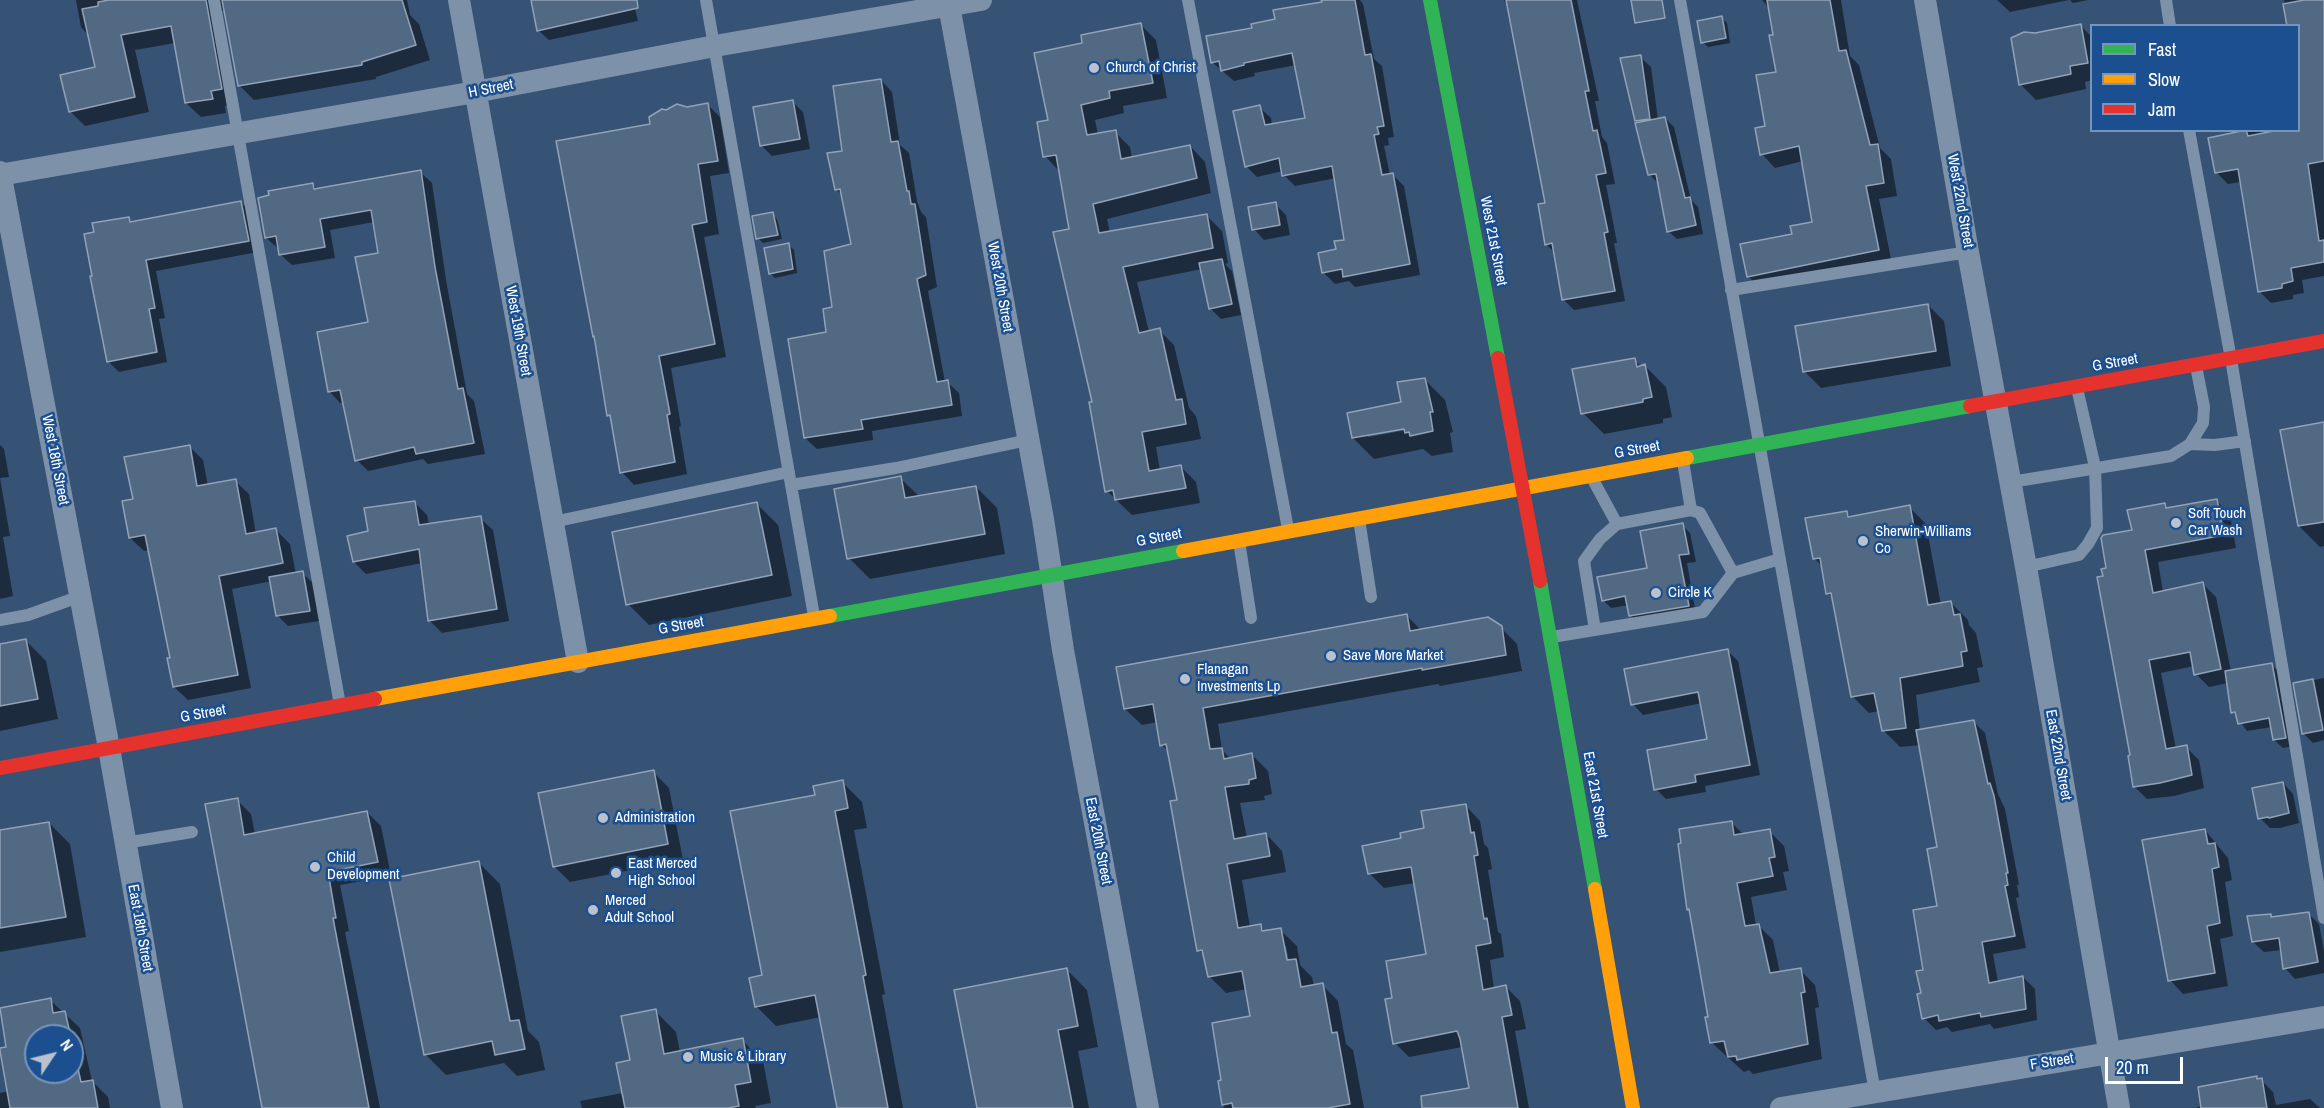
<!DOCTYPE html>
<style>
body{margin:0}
#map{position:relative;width:2324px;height:1108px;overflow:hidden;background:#365274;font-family:"Archivo Narrow",sans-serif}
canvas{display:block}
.legend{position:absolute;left:2090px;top:24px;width:210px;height:108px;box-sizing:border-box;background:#1b4f8f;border:2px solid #7695bc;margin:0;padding:8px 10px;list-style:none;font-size:18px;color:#fff}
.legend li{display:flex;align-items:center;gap:12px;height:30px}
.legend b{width:30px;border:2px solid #7695bc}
.north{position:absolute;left:24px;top:1024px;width:60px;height:60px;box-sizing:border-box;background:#1b4f8f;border:2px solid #7695bc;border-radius:50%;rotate:55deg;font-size:16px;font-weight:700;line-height:24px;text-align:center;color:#fff}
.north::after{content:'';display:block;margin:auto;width:21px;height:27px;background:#b9c2ce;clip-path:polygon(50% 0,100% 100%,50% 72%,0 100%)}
.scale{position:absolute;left:2105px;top:1057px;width:78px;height:27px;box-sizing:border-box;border:3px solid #fff;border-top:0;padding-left:8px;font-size:18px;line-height:21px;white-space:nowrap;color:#fff;-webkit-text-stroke:4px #1b4f8f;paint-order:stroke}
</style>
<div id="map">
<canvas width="2324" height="1108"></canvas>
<ul class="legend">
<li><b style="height:8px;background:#30b455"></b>Fast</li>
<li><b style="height:8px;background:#ff9f0a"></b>Slow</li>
<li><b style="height:8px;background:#e5322d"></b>Jam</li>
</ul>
<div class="north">N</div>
<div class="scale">20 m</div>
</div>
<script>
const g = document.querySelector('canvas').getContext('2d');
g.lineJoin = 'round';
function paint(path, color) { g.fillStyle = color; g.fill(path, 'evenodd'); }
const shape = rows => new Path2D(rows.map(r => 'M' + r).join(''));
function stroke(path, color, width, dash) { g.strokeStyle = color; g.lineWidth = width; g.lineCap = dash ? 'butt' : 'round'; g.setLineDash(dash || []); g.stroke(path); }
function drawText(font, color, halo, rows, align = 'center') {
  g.font = font + ' "Archivo Narrow",sans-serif'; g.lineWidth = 5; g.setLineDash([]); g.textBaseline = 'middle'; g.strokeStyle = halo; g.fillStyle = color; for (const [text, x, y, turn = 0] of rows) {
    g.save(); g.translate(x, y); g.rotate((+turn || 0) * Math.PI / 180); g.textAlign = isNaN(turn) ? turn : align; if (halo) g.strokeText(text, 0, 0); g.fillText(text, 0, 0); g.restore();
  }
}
paint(shape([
 [76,0,407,0,410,15,419,24,430,60,376,77,376,79,254,100,239,85,225,8,221,12,236,104,225,106,226,113,201,117,186,103,175,43,135,50,149,112,85,126,70,111,97,69,89,36,81,27],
 [533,0,633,0,638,21,549,40,538,30],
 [1323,0,1360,0,1363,4,1374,59,1382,66,1394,137,1388,138,1389,145,1384,146,1390,175,1393,175,1404,186,1420,275,1355,287,1349,281,1335,284,1324,273,1345,241,1336,178,1295,186,1284,175,1283,171,1257,177,1246,166,1259,107,1271,118,1272,125,1306,119,1296,65,1254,73,1255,76,1234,81,1212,62,1254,29,1323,4],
 [1504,0,1577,0,1599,101,1595,101,1602,137,1607,143,1615,184,1606,185,1617,243,1614,243,1625,301,1574,310,1564,300,1555,253,1546,244,1547,204,1509,9],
 [1762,0,1841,0,1850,56,1859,65,1880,148,1891,159,1897,196,1879,199,1892,264,1762,290,1748,276,1793,235,1813,223,1803,161,1775,168,1762,154,1778,73,1775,36,1768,7],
 [1997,0,2069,0,2010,12],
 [2070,0,2088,0,2073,3],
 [2284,0,2324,0,2324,276,2302,280,2304,293,2293,295,2293,299,2271,303,2259,291,2241,182,2228,184,2216,172,2239,133,2238,130,2298,130,2298,26,2289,26],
 [1722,18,1727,23,1730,43,1708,47,1703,42],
 [1141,25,1156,40,1167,98,1123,106,1124,113,1095,120,1098,135,1115,132,1130,147,1132,158,1190,146,1205,162,1211,193,1107,219,1110,233,1207,216,1222,231,1228,263,1225,264,1232,271,1241,315,1221,319,1210,308,1202,269,1137,282,1149,332,1159,330,1174,345,1189,408,1196,416,1201,439,1156,447,1160,471,1180,466,1196,482,1200,503,1132,515,1107,491,1093,403,1054,233,1070,230,1060,172,1045,156,1050,121,1084,44],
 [2081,26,2092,37,2092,80,2085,82,2086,89,2036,100,2020,84,2036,34],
 [1640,57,1651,67,1658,120,1665,118,1674,127,1691,200,1698,207,1703,234,1677,239,1668,231,1659,184,1650,175,1639,123,1637,121],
 [881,80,892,92,900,145,909,153,917,201,921,212,926,217,937,287,928,291,945,382,947,382,959,393,962,416,872,431,873,440,817,449,805,438,833,309,853,245,843,196,836,189,844,152],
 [793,102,803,112,810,149,772,156,761,145],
 [707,104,720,117,729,173,710,176,719,234,704,237,726,357,671,368,681,426,679,427,687,474,634,485,622,472,612,418,609,415,558,142,652,125,666,111],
 [420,172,432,183,446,280,467,394,474,401,485,454,428,464,423,459,368,471,357,460,344,402,340,403,329,391,370,323,380,254,374,222,330,230,335,258,292,265,280,254,279,249,266,238,313,184,318,190],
 [241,202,251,213,258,252,156,271,165,318,159,319,167,362,119,372,108,361,94,277,96,233,128,218,133,223],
 [1275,204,1286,215,1290,235,1264,240,1254,229],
 [772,214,777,219,782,239,763,243,758,238],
 [789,245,794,250,797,273,775,278,770,273],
 [1928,305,1944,321,1951,366,1821,388,1805,372],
 [1634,360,1642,367,1645,366,1666,387,1672,417,1663,419,1663,423,1604,434,1583,413],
 [1424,379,1445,400,1453,432,1450,433,1453,452,1432,456,1423,449,1374,459,1353,438,1403,404],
 [1411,426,1412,429,1368,437,1368,434],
 [2324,423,2324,546,2320,547,2299,526],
 [0,445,4,449,9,477,0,478,10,536,3,537,13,596,0,599],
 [189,446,203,460,208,486,235,481,249,494,256,534,276,530,290,544,296,574,302,573,313,583,319,621,288,626,278,616,272,581,232,589,251,688,188,700,174,687,172,659,150,550,144,551,130,538,134,500],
 [900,478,920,497,976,487,997,508,1005,554,870,579,849,558],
 [2217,501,2230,514,2236,548,2158,562,2163,592,2203,584,2216,597,2231,671,2271,664,2280,673,2293,746,2283,748,2274,740,2272,727,2247,731,2233,712,2228,683,2209,687,2196,674,2194,666,2161,673,2176,749,2186,747,2199,760,2204,788,2174,796,2147,799,2134,786,2132,756,2105,577,2108,569,2134,531,2165,504,2169,509],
 [414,502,427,515,429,525,480,518,493,530,509,621,442,633,429,620,422,563,366,574,354,562,370,533],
 [757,504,778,525,792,596,649,625,628,604],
 [1909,507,1926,524,1941,605,1951,603,1968,620,1969,625,1976,633,1983,667,1977,668,1980,682,1916,695,1920,731,1973,721,1985,733,1998,794,2005,809,2019,885,2017,885,2019,897,2016,898,2026,948,1993,954,1998,982,2023,977,2035,989,2037,1020,1994,1029,1990,1024,1952,1032,1947,1027,1936,1030,1924,1018,1923,994,1925,971,1939,907,1939,848,1921,745,1900,747,1883,730,1879,711,1869,713,1852,696,1834,599,1828,593,1823,567,1814,558,1847,513,1852,518],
 [1682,525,1690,533,1696,562,1687,563,1696,614,1639,623,1630,615,1629,605,1611,608,1603,600,1649,569],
 [1407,616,1422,631,1501,628,1517,644,1522,671,1440,686,1438,684,1218,724,1222,750,1231,759,1252,755,1268,771,1272,794,1264,796,1265,800,1240,803,1247,838,1266,834,1282,851,1286,872,1242,880,1250,927,1260,926,1266,932,1280,930,1297,946,1300,965,1312,977,1314,986,1322,985,1338,1001,1346,1044,1353,1050,1364,1108,1224,1108,1220,1082,1222,1082,1252,1017,1247,989,1226,993,1209,976,1205,956,1199,950,1178,801,1169,752,1162,745,1158,722,1142,725,1125,709],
 [1283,946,1286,946,1290,967,1287,968],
 [25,640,46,661,58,719,0,731,0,645],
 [1728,651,1738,661,1760,775,1705,786,1706,792,1666,799,1656,789,1709,740,1702,703,1643,715,1633,704],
 [2324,678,2324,740,2313,743,2303,733,2295,684],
 [653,772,669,788,683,860,570,882,554,866],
 [842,782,862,802,867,828,854,830,885,994,882,995,903,1108,839,1108,821,1017,776,1026,756,1006,817,796],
 [2283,783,2293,794,2299,823,2280,828,2270,828,2260,818],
 [237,800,251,814,255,834,367,812,381,826,391,876,340,885,349,931,345,932,380,1108,263,1108],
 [1466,806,1480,821,1484,844,1488,848,1492,869,1488,870,1498,932,1501,934,1504,957,1490,960,1494,989,1506,987,1520,1001,1526,1029,1515,1031,1529,1108,1457,1108,1471,1090,1462,1047,1409,1057,1395,1043,1394,999,1428,955,1415,883,1384,888,1370,874,1403,840,1426,829],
 [1731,822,1744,835,1769,831,1784,846,1789,871,1783,872,1787,890,1751,897,1756,925,1758,925,1773,940,1780,973,1800,970,1815,985,1819,1007,1815,1008,1822,1059,1753,1074,1749,1070,1744,1072,1712,1043,1707,1018,1710,1018],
 [49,823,70,844,86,937,0,952,0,832],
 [2205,830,2228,858,2232,880,2225,882,2233,936,2220,939,2228,986,2183,994,2170,980],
 [479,863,500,884,528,1031,539,1042,545,1070,517,1076,504,1063,446,1075,425,1054],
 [2309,914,2319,924,2324,951,2324,973,2295,979,2285,968,2282,950,2264,952,2253,942,2271,916,2274,919],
 [1066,969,1087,990,1098,1047,1078,1051,1089,1108,978,1108],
 [50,1000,80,1028,92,1081,108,1097,110,1108,0,1108,0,1093,9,1091,8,1049],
 [36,1036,72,1036,72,1072,36,1072],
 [655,1011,676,1032,680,1052,742,1040,763,1061,771,1103,755,1106,756,1108,582,1108,580,1101,623,1093,631,1061],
 [2256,1078,2261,1080,2273,1092,2276,1105,2310,1099,2320,1108,2195,1108,2202,1106]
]), '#0007');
const building = shape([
 [109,0,206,0,222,89,211,91,213,99,185,103,171,26,121,35,135,97,69,112,60,75,95,67,82,9,98,6,98,2,109,0],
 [222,0,402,0,416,45,362,62,362,65,238,86,222,0],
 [531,0,637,0,638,8,537,31,531,0],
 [1321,0,1355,0,1365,55,1371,54,1384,126,1377,127,1379,134,1374,135,1382,175,1393,173,1410,264,1343,277,1342,269,1322,273,1318,253,1336,249,1334,241,1344,240,1332,166,1282,176,1279,158,1245,167,1233,111,1260,105,1265,125,1305,118,1292,53,1244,63,1244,65,1221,71,1219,61,1211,63,1206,36,1252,28,1251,24,1275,19,1273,10,1322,2,1321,0],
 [1506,0,1571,0,1589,91,1585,91,1593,131,1597,130,1606,173,1596,175,1608,232,1604,233,1615,291,1562,300,1552,243,1545,245,1538,204,1545,203,1506,0],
 [1631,0,1662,0,1665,18,1635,23,1631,0],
 [1767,0,1830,0,1839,51,1846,50,1870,145,1878,144,1884,183,1866,186,1879,250,1747,277,1740,244,1792,234,1790,226,1812,222,1799,146,1760,155,1755,128,1765,126,1756,75,1776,72,1769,35,1773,35,1767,0],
 [2304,0,2324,0,2324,161,2308,164,2319,241,2324,240,2324,262,2291,268,2293,281,2282,284,2282,288,2258,292,2238,169,2215,173,2208,138,2246,130,2248,136,2279,130,2298,130,2298,26,2287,26,2283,4,2304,0],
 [1722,16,1726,38,1701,43,1697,21,1722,16],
 [1141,23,1153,83,1109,91,1110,98,1081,105,1087,135,1116,130,1121,159,1190,145,1197,178,1093,204,1099,233,1207,214,1213,248,1123,267,1139,333,1160,328,1176,400,1182,399,1186,424,1142,432,1149,471,1181,465,1186,488,1115,500,1113,490,1105,492,1089,402,1092,402,1053,232,1069,229,1056,155,1043,157,1037,122,1048,120,1034,53,1082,43,1081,35,1141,23],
 [2081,24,2088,63,2070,66,2071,74,2019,85,2011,38,2024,32,2035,33,2081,24],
 [1641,55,1650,119,1635,121,1620,58,1641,55],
 [881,79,891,142,898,141,907,191,909,191,911,204,915,204,926,275,917,279,937,382,948,380,952,405,861,420,863,429,804,438,788,339,826,332,823,309,832,307,824,251,851,244,840,189,835,190,827,153,842,151,833,86,881,79],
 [793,100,800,139,760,146,753,107,793,100],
 [708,103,718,161,698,164,707,222,692,225,715,344,659,356,670,414,667,415,675,462,620,473,610,415,607,416,594,336,593,337,556,141,650,124,649,117,662,109,666,110,677,104,687,107,708,103],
 [1665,117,1685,198,1690,197,1696,225,1667,232,1656,174,1648,175,1635,123,1665,117],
 [421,170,435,267,458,389,463,388,474,443,416,454,414,447,355,461,340,390,328,392,317,332,368,322,355,257,378,253,371,210,320,219,325,247,279,255,276,236,265,238,258,198,269,195,268,191,313,183,314,189,421,170],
 [241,201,249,241,146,260,155,308,149,309,157,352,107,362,90,276,92,276,84,234,94,232,92,223,129,217,130,222,241,201],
 [1276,202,1280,225,1252,230,1248,207,1276,202],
 [773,212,778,235,756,239,752,216,773,212],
 [789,243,793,269,769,274,764,248,789,243],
 [1222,259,1232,304,1209,309,1199,263,1222,259],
 [1928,304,1936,351,1803,372,1795,326,1928,304],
 [1635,358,1637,367,1645,364,1652,397,1643,399,1643,402,1581,414,1572,369,1635,358],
 [1425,378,1433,412,1430,412,1433,431,1410,436,1409,432,1405,433,1404,429,1352,438,1347,413,1401,402,1397,382,1425,378],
 [2324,422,2324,522,2298,526,2280,430,2324,422],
 [190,445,197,486,236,479,246,534,276,528,283,563,219,576,238,675,173,687,167,658,170,658,145,535,129,538,122,501,133,499,124,457,190,445],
 [901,476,905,498,976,486,985,534,847,559,834,489,901,476],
 [2217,499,2224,535,2145,550,2153,593,2203,582,2221,669,2194,675,2190,652,2149,660,2166,749,2187,745,2192,775,2160,783,2133,787,2128,756,2130,755,2097,577,2103,576,2101,569,2106,568,2101,538,2103,535,2132,530,2127,510,2165,503,2166,508,2217,499],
 [415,501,419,525,481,516,497,609,428,621,419,549,353,562,347,536,368,531,364,508,415,501],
 [757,502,772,575,626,605,612,532,757,502],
 [1910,505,1928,605,1951,601,1954,615,1960,614,1967,651,1961,652,1963,666,1900,678,1906,728,1882,731,1874,693,1851,697,1831,593,1826,594,1820,558,1813,559,1805,518,1847,511,1848,517,1910,505],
 [1683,523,1689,554,1679,555,1689,606,1629,616,1625,596,1602,601,1597,577,1647,568,1640,531,1683,523],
 [303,571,310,611,276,616,269,577,303,571],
 [1407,614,1410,631,1488,617,1502,626,1506,655,1422,670,1422,668,1203,708,1210,749,1222,748,1224,759,1252,753,1256,778,1249,780,1249,784,1225,787,1234,839,1266,833,1270,856,1227,864,1238,928,1261,924,1262,931,1281,928,1287,960,1296,959,1301,987,1323,983,1332,1033,1337,1032,1350,1104,1328,1108,1233,1108,1232,1103,1222,1105,1218,1081,1221,1080,1212,1023,1250,1016,1242,971,1208,977,1202,950,1197,951,1186,891,1170,801,1177,800,1166,744,1160,746,1153,704,1124,709,1116,667,1407,614],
 [26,639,38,699,0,706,0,644,26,639],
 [1728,649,1750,765,1695,775,1696,782,1654,790,1647,750,1707,739,1698,692,1631,705,1624,669,1728,649],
 [2272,663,2286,738,2273,740,2269,718,2238,724,2235,712,2231,713,2225,671,2272,663],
 [2313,679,2323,730,2302,734,2293,683,2313,679],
 [1974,720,1988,784,1990,783,1994,796,2008,873,2006,873,2008,885,2005,886,2015,936,1982,942,1989,983,2023,976,2026,1009,1981,1017,1980,1013,1939,1021,1938,1015,1922,1019,1917,994,1921,993,1916,971,1923,970,1913,910,1937,906,1927,849,1937,847,1916,730,1974,720],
 [654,770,668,844,553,867,538,793,654,770],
 [843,780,848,808,835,811,866,975,863,976,888,1108,837,1108,815,995,755,1007,749,978,762,975,730,811,815,795,813,786,843,780],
 [2283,782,2289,813,2269,818,2268,817,2258,819,2252,788,2283,782],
 [238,798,244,835,367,811,378,862,328,872,336,918,333,918,369,1108,262,1108,205,804,238,798],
 [1466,804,1471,833,1474,832,1478,855,1474,856,1484,919,1487,918,1491,943,1476,946,1483,990,1506,985,1512,1015,1502,1017,1518,1108,1422,1108,1421,1096,1469,1088,1460,1039,1457,1031,1393,1044,1385,999,1392,998,1386,961,1426,954,1411,867,1368,874,1362,846,1401,838,1400,833,1424,828,1421,811,1466,804],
 [1732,821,1734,835,1770,829,1775,857,1769,858,1773,876,1737,883,1745,926,1759,924,1770,973,1801,968,1805,992,1801,993,1808,1044,1737,1060,1736,1056,1728,1057,1724,1041,1710,1043,1705,1017,1708,1017,1689,909,1687,910,1678,844,1681,843,1679,829,1732,821],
 [49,822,66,917,0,928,0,830,49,822],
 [2205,829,2208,844,2215,843,2219,867,2212,869,2220,923,2207,926,2215,973,2168,981,2142,840,2205,829],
 [479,861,510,1021,519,1020,525,1049,495,1055,492,1041,424,1055,389,879,479,861],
 [2309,912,2318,962,2283,969,2279,938,2252,942,2247,916,2271,914,2271,917,2309,912],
 [1067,968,1078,1026,1058,1030,1073,1108,977,1108,954,990,1067,968],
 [51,998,53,1013,65,1011,81,1082,93,1080,98,1108,10,1108,0,1051,0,1048,6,1047,0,1008,51,998],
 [36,1036,72,1036,72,1072,36,1072,36,1036],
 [656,1009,664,1054,743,1038,751,1082,735,1085,739,1106,728,1108,625,1108,616,1063,630,1060,621,1016,656,1009],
 [2257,1076,2257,1079,2262,1078,2267,1108,2201,1108,2198,1087,2257,1076]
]);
paint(building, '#526984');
stroke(building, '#92a2b6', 1.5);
stroke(shape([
 [214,0,340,705],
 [706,0,814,616],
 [1188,0,1288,529],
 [1680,0,1875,1092],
 [2166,0,2170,26],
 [2189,130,2231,359,2324,918],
 [1731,290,1968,252],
 [2190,444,2215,445,2245,441],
 [1683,461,1691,510],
 [1592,478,1617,524],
 [2011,482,2171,456,2190,444,2203,423,2204,407,2196,366],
 [791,485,896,468,1028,440],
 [1359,519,1371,597],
 [553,522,789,472],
 [1239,541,1251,618],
 [2026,567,2079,555,2088,544,2097,528,2095,467,2077,388],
 [0,620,28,615,81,596],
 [1595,630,1584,561,1600,539,1617,524,1691,510,1700,513,1733,573],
 [1552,637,1703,612,1733,573,1780,559],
 [125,843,192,832]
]), '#7d92a8', 12);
stroke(shape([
 [459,0,578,662],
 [948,0,1043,519,1063,650,1148,1108],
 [1925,0,1968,252,2026,567,2119,1108],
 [0,172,109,748,172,1108],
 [0,175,475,92,715,46,981,0],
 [1781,1108,2324,1017]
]), '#7d92a8', 22);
stroke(shape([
 [1430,0,1498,358],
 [1687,458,1970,406],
 [1540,581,1595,889],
 [830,616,1183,551]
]), '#30b455', 14);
stroke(shape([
 [1183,551,1687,458],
 [375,699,830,616],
 [1595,889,1633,1108]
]), '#ff9f0a', 14);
stroke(shape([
 [1498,358,1540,581],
 [1970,406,2324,341],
 [0,768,375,699]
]), '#e5322d', 14);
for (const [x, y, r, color] of [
 [1094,68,6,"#b9c2ce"],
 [2176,523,6,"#b9c2ce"],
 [1863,541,6,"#b9c2ce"],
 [1656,593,6,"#b9c2ce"],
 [1331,656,6,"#b9c2ce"],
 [1185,679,6,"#b9c2ce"],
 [603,818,6,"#b9c2ce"],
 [315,867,6,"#b9c2ce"],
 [616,873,6,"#b9c2ce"],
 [593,910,6,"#b9c2ce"],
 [688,1057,6,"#b9c2ce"]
]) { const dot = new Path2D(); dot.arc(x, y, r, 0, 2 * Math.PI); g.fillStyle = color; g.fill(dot); stroke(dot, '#1b4f8f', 2); }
drawText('15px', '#fff', '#1b4f8f', [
 ["Church of Christ",1106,68],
 ["Soft Touch",2188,514],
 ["Car Wash",2188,531],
 ["Sherwin-Williams",1875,532],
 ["Co",1875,549],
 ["Circle K",1668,593],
 ["Save More Market",1343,656],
 ["Flanagan",1197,670],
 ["Investments Lp",1197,687],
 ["Administration",615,818],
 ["Child",327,858],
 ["Development",327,875],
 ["East Merced",628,864],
 ["High School",628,881],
 ["Merced",605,901],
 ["Adult School",605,918],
 ["Music & Library",700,1057]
], 'left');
drawText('15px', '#fff', '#1b4f8f', [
 ["H Street",491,89,-11],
 ["West 22nd Street",1960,201,80],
 ["West 21st Street",1493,241,79],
 ["West 20th Street",1000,287,80],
 ["West 19th Street",518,331,80],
 ["G Street",2115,363,-10],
 ["G Street",1637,450,-10],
 ["West 18th Street",55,460,79],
 ["G Street",1159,538,-11],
 ["G Street",681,626,-10],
 ["G Street",203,714,-10],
 ["East 22nd Street",2058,755,80],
 ["East 21st Street",1595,795,80],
 ["East 20th Street",1098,841,79],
 ["East 18th Street",140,928,80],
 ["F Street",2052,1062,-9]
]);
</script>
